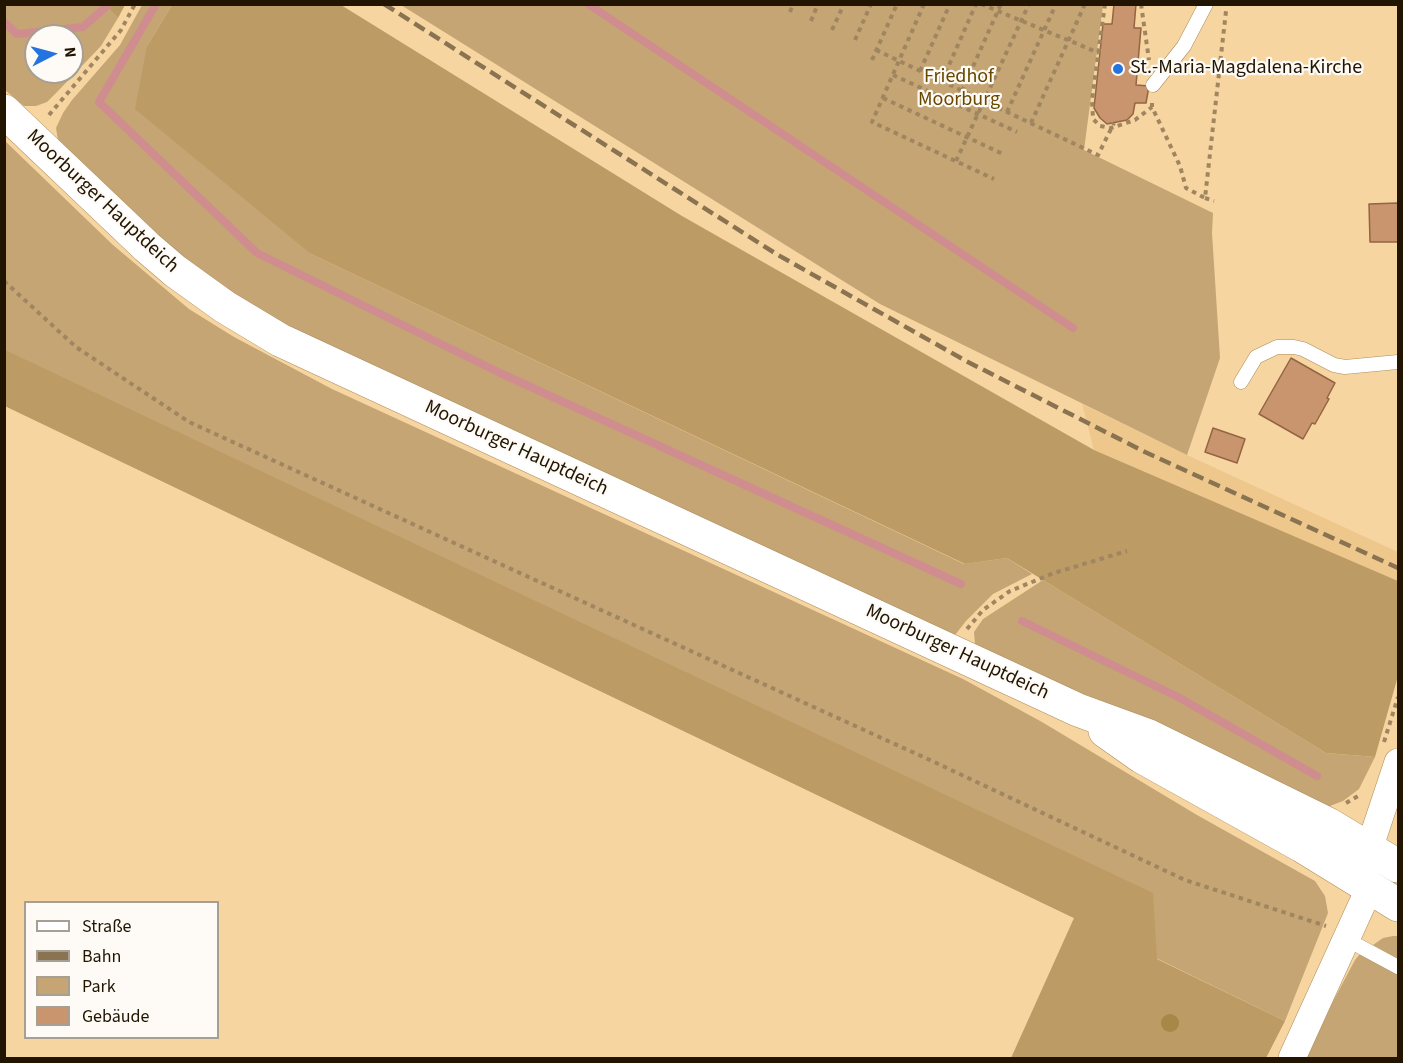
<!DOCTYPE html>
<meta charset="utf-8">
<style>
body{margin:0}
#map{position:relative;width:1403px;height:1063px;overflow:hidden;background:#f7d5a1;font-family:"Source Sans 3",sans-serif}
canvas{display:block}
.frame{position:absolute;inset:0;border:6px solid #211502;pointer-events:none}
.legend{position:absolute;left:24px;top:901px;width:195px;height:138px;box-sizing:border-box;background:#fefbf6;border:2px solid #a69f94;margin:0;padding:8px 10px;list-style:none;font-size:18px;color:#211502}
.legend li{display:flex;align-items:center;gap:12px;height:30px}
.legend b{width:30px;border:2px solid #a69f94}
.north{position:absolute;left:24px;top:24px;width:60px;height:60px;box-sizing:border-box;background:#fefbf6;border:2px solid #a69f94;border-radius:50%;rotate:84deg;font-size:16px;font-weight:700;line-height:24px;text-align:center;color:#211502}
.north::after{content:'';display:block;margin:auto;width:21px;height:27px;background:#2573de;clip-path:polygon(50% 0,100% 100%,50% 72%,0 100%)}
</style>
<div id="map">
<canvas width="1403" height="1063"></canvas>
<div class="frame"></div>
<ul class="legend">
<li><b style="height:8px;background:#fff"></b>Straße</li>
<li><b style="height:8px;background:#8a7350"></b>Bahn</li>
<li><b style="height:16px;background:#c5a574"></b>Park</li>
<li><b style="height:16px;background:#c9956e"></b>Gebäude</li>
</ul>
<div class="north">N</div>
</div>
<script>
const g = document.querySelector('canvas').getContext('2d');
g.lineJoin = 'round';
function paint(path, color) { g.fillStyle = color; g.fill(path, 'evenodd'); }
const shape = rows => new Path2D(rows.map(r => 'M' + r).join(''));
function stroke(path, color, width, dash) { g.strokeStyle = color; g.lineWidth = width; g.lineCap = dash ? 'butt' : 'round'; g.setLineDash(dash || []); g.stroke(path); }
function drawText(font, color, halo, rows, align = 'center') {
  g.font = font + ' "Source Sans 3",sans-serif'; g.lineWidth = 4.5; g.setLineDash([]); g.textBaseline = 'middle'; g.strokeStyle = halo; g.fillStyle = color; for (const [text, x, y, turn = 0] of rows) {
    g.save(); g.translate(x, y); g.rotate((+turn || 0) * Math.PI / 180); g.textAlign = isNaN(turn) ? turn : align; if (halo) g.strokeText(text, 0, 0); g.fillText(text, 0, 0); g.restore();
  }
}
paint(shape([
 [1082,404,1187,455,1398,552,1398,581,1094,450]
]), '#eec78c');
paint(shape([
 [5,5,104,5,118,18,101,46,58,91,47,102,36,106,24,106,5,90],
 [36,36,72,36,72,72,36,72],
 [142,5,172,5,147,46,311,254,964,564,1007,558,1032,574,993,594,966,621,955,635,280,325,185,264,58,140,56,128,63,113,72,100,120,45],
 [401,5,1103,5,1084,150,1213,213,1212,233,1220,358,1187,455,880,304],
 [4,140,113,245,189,309,234,337,332,389,963,679,1042,722,1197,815,1315,881,1325,896,1328,913,1285,1021,1074,918,5,406],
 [1043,580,1326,753,1375,757,1359,789,1343,801,1330,806,1326,812,1123,717,975,644,974,632,983,619],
 [1393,936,1398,936,1398,959,1373,945,1383,938],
 [1364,954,1398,973,1398,1058,1303,1058,1355,960,1359,955]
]), '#c5a574');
paint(shape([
 [104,5,125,5,118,18],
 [172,5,341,5,682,216,1094,450,1398,581,1398,676,1375,757,1326,753,1007,558,965,564,311,254,135,109,147,46],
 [5,350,1153,893,1157,959,1285,1021,1266,1058,1011,1058,1074,918,5,406]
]), '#bd9b65');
stroke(shape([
 [156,4,99,102,257,253,498,372,961,584],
 [588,4,1073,328],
 [4,22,17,34,83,27,109,4],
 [1022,621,1178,697,1317,776]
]), '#d08d8f', 8);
const building = shape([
 [1114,4,1136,4,1134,28,1141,28,1136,85,1149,86,1146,103,1135,103,1133,114,1127,120,1107,124,1100,118,1094,108,1103,24,1112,24,1114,4],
 [1398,203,1398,242,1370,242,1369,204,1398,203],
 [1291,358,1335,383,1327,398,1329,399,1315,424,1312,423,1303,439,1259,414,1291,358],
 [1213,428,1245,439,1237,463,1205,452,1213,428]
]);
paint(building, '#c9956e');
stroke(building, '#936542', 1.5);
const lane = shape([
 [1153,85,1184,46,1206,4],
 [1241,382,1256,357,1277,347,1294,347,1303,349,1334,365,1345,367,1398,362],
 [1346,939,1398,967]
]);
const street = shape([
 [1369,849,1398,762],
 [1292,1058,1369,889]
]);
const secondary = shape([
 [4,111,147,247,175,271,225,307,280,340,1078,710,1149,736,1328,824,1398,866],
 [1105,731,1142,757,1302,846,1398,905]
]);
stroke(lane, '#ac8c5a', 15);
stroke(street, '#ac8c5a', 28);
stroke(secondary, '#ac8c5a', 34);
stroke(shape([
 [924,4,872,122,994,179],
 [981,4,1099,53],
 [1105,4,1092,100,1093,119,1100,126,1111,128,1135,120,1152,107],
 [1141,4,1149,60],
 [790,12,793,4],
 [811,21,818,4],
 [832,30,844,4],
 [855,40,871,4],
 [876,50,1098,155,1114,123],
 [872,60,897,4],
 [920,71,950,4],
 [893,75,1017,132],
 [942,81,976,4],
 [962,91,1001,4],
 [883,98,1005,155],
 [1152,103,1152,107,1180,166,1186,188,1205,198,1226,11,1223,10],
 [1007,112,1056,4],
 [49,115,121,30,135,4],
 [1031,123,1085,4],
 [956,161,1029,4],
 [1205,198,1214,201],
 [4,281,76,347,189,422,932,761,1185,880,1326,926],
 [967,629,983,610,1010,591,1054,573,1127,551],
 [1384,742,1398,697],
 [1346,803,1360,795]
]), '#9f8660', 4, [4.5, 4.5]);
stroke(lane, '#fff', 14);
stroke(street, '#fff', 27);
stroke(secondary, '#fff', 33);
stroke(shape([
 [384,4,778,255,966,361,1145,452,1398,568]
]), '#8a7350', 4.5, [12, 6]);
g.fillStyle = '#a88748';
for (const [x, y] of [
 [1170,1023]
]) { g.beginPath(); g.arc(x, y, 9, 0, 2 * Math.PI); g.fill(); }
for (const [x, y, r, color] of [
 [1118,69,6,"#2573de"]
]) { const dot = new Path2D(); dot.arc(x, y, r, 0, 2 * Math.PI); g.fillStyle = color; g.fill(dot); stroke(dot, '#fefbf6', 2); }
drawText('20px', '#211502', '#fefbf6', [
 ["St.-Maria-Magdalena-Kirche",1130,69]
], 'left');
drawText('20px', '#684700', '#fefbf6', [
 ["Friedhof",959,78],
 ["Moorburg",959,101]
]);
drawText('20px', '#211502', '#fefbf6', [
 ["Moorburger Hauptdeich",102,202,43],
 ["Moorburger Hauptdeich",516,449,25],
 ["Moorburger Hauptdeich",957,653,25]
]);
</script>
